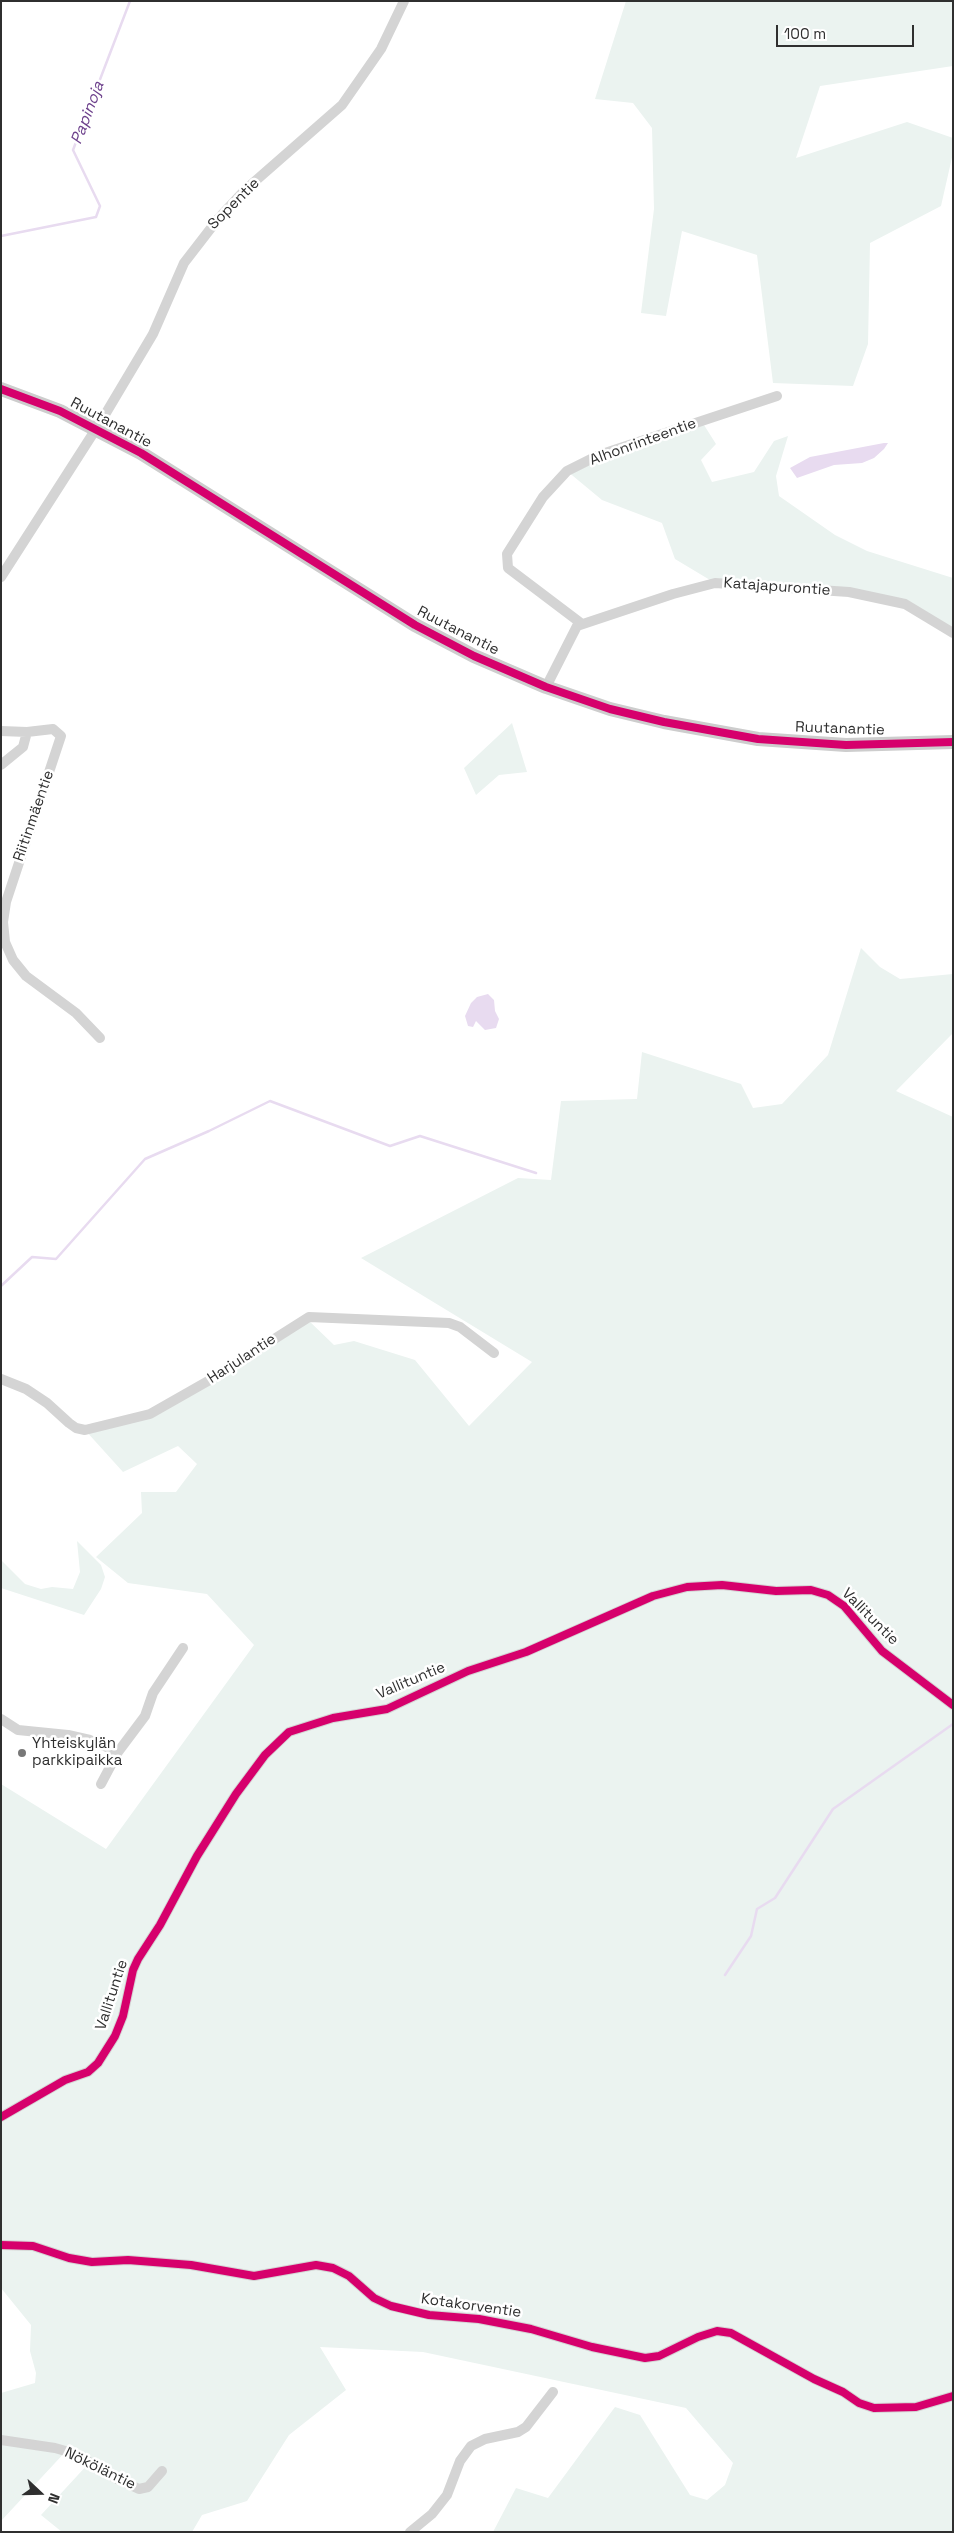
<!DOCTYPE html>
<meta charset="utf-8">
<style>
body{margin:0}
#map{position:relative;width:954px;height:2533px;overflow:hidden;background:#fff;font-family:"Space Grotesk",sans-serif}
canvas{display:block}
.frame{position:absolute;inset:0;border:2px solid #2f2f2f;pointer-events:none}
.north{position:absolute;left:15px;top:2468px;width:50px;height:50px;-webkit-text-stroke:4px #fff;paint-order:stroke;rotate:111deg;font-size:14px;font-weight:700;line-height:20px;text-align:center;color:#2f2f2f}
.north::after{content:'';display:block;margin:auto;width:18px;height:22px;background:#2f2f2f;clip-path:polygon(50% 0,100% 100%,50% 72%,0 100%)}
.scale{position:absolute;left:776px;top:25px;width:138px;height:22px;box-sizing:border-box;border:2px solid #2f2f2f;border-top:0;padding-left:6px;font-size:15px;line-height:18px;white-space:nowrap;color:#2f2f2f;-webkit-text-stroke:4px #fff;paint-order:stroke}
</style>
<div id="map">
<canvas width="954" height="2533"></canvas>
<div class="frame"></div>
<div class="north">N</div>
<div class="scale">100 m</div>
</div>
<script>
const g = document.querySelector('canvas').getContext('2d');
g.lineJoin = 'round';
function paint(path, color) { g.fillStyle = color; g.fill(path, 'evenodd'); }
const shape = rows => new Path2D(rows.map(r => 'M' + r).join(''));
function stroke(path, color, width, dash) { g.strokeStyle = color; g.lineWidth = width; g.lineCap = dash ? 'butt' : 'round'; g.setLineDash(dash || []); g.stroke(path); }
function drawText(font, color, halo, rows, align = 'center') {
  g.font = font + ' "Space Grotesk",sans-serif'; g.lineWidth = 5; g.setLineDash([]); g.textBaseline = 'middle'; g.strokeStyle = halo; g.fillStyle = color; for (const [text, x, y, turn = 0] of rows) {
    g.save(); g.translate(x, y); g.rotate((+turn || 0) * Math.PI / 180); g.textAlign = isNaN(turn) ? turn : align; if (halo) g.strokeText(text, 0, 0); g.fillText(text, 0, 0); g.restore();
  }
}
paint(shape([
 [626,1,953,1,953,66,820,86,796,158,907,122,953,138,953,153,941,206,870,243,868,344,853,386,773,383,757,255,682,231,666,316,641,313,654,209,652,128,633,103,595,99],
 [704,425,716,444,701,460,712,482,754,472,774,441,788,436,776,476,779,496,835,535,867,551,953,578,953,633,905,604,849,592,715,583,675,559,662,523,602,500,567,471,599,455],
 [512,723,527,772,499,775,476,795,464,768],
 [861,948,880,967,900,979,953,974,953,1033,896,1091,953,1117,953,2532,493,2532,516,2488,548,2498,615,2407,640,2415,690,2495,707,2500,725,2485,733,2463,686,2408,423,2352,320,2347,346,2390,289,2435,247,2501,202,2515,192,2532,62,2532,41,2515,89,2463,68,2449,1,2521,1,2393,35,2383,36,2373,30,2351,31,2325,1,2288,1,1784,106,1849,254,1645,207,1594,128,1583,96,1557,142,1513,141,1492,176,1492,197,1464,178,1446,123,1472,85,1430,140,1417,306,1318,334,1345,354,1341,415,1360,469,1426,532,1362,361,1258,518,1178,551,1180,561,1101,637,1099,642,1052,741,1084,753,1108,782,1104,828,1055],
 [77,1541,101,1565,105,1577,101,1589,84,1615,1,1588,1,1560,25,1584,41,1589,52,1587,73,1589,80,1572]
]), '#ebf3f0');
paint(shape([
 [884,443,888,443,884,449,874,458,862,463,834,465,797,478,790,468,810,457],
 [488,994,494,1000,495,1011,499,1019,496,1028,485,1030,476,1021,473,1027,468,1026,465,1016,471,1003,477,997]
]), '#e8dbf0');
stroke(shape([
 [1,236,96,217,100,206,73,150,130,1],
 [1,1286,32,1257,56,1259,145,1159,209,1131,270,1101,390,1146,420,1136,536,1173],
 [725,1975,751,1936,757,1909,775,1898,833,1809,953,1724]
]), '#e8dbf0', 2.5);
stroke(shape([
 [1,577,103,418,153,334,184,263,218,219,245,190,342,105,381,49,404,1],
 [582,624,508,568,507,554,543,497,567,471,599,455,777,396],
 [546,687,577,626,673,594,715,583,849,592,905,604,953,633],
 [1,731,27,732,53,729,61,736,6,902,3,922,5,942,13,960,26,976,76,1013,100,1038],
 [1,765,23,747,27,732],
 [1,1379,26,1389,47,1403,69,1423,76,1428,85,1430,150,1414,208,1381,309,1317,449,1323,460,1327,494,1353],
 [1,1719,18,1730,68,1735,90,1740,118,1752],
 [101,1784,118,1752,145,1716,153,1693,183,1648],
 [1,2117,65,2080,88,2072,98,2063,115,2036,123,2016,133,1970,138,1959,160,1925,197,1856,236,1794,265,1755,289,1732,333,1718,387,1709,468,1671,526,1652,653,1596,687,1587,722,1585,776,1591,811,1590,828,1595,844,1606,882,1651,953,1705],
 [1,2245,33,2246,69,2258,92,2262,128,2260,191,2265,254,2276,316,2265,333,2268,349,2276,374,2298,391,2306,429,2315,479,2319,531,2329,592,2347,645,2358,659,2356,698,2337,717,2331,731,2333,814,2379,843,2392,859,2403,874,2408,916,2407,953,2396],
 [1,2440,55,2448,76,2454,115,2478,139,2489,148,2487,162,2471],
 [410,2532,432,2514,447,2495,460,2461,471,2446,485,2439,518,2432,526,2427,553,2392]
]), '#d4d4d4', 10);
stroke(shape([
 [1,389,60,411,141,453,415,625,474,656,546,687,610,709,664,722,758,739,846,745,953,742]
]), '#cdcdcd', 14);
stroke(shape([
 [1,389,60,411,141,453,415,625,474,656,546,687,610,709,664,722,758,739,846,745,953,742],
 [1,2117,65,2080,88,2072,98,2063,115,2036,123,2016,133,1970,138,1959,160,1925,197,1856,236,1794,265,1755,289,1732,333,1718,387,1709,468,1671,526,1652,653,1596,687,1587,722,1585,776,1591,811,1590,828,1595,844,1606,882,1651,953,1705],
 [1,2245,33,2246,69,2258,92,2262,128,2260,191,2265,254,2276,316,2265,333,2268,349,2276,374,2298,391,2306,429,2315,479,2319,531,2329,592,2347,645,2358,659,2356,698,2337,717,2331,731,2333,814,2379,843,2392,859,2403,874,2408,916,2407,953,2396]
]), '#d6006c', 8);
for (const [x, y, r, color] of [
 [22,1753,5,"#787878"]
]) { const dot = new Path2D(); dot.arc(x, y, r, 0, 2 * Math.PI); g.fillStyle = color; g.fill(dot); stroke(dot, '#fff', 2); }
drawText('15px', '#2f2f2f', '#fff', [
 ["Sopentie",234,204,-45],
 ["Ruutanantie",111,423,28],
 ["Alhonrinteentie",643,442,-20],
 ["Katajapurontie",777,587,4],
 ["Ruutanantie",458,631,27],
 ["Ruutanantie",840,729,2],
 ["Riitinmäentie",34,816,-71],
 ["Harjulantie",242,1359,-33],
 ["Vallituntie",870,1617,45],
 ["Vallituntie",411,1681,-23],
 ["Vallituntie",112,1995,-72],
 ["Kotakorventie",471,2306,8],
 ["Nököläntie",100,2469,26]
]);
drawText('15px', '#2f2f2f', '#fff', [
 ["Yhteiskylän",32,1744],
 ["parkkipaikka",32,1761]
], 'left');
drawText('italic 16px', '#6e428d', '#fff', [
 ["Papinoja",88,113,-69]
]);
</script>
